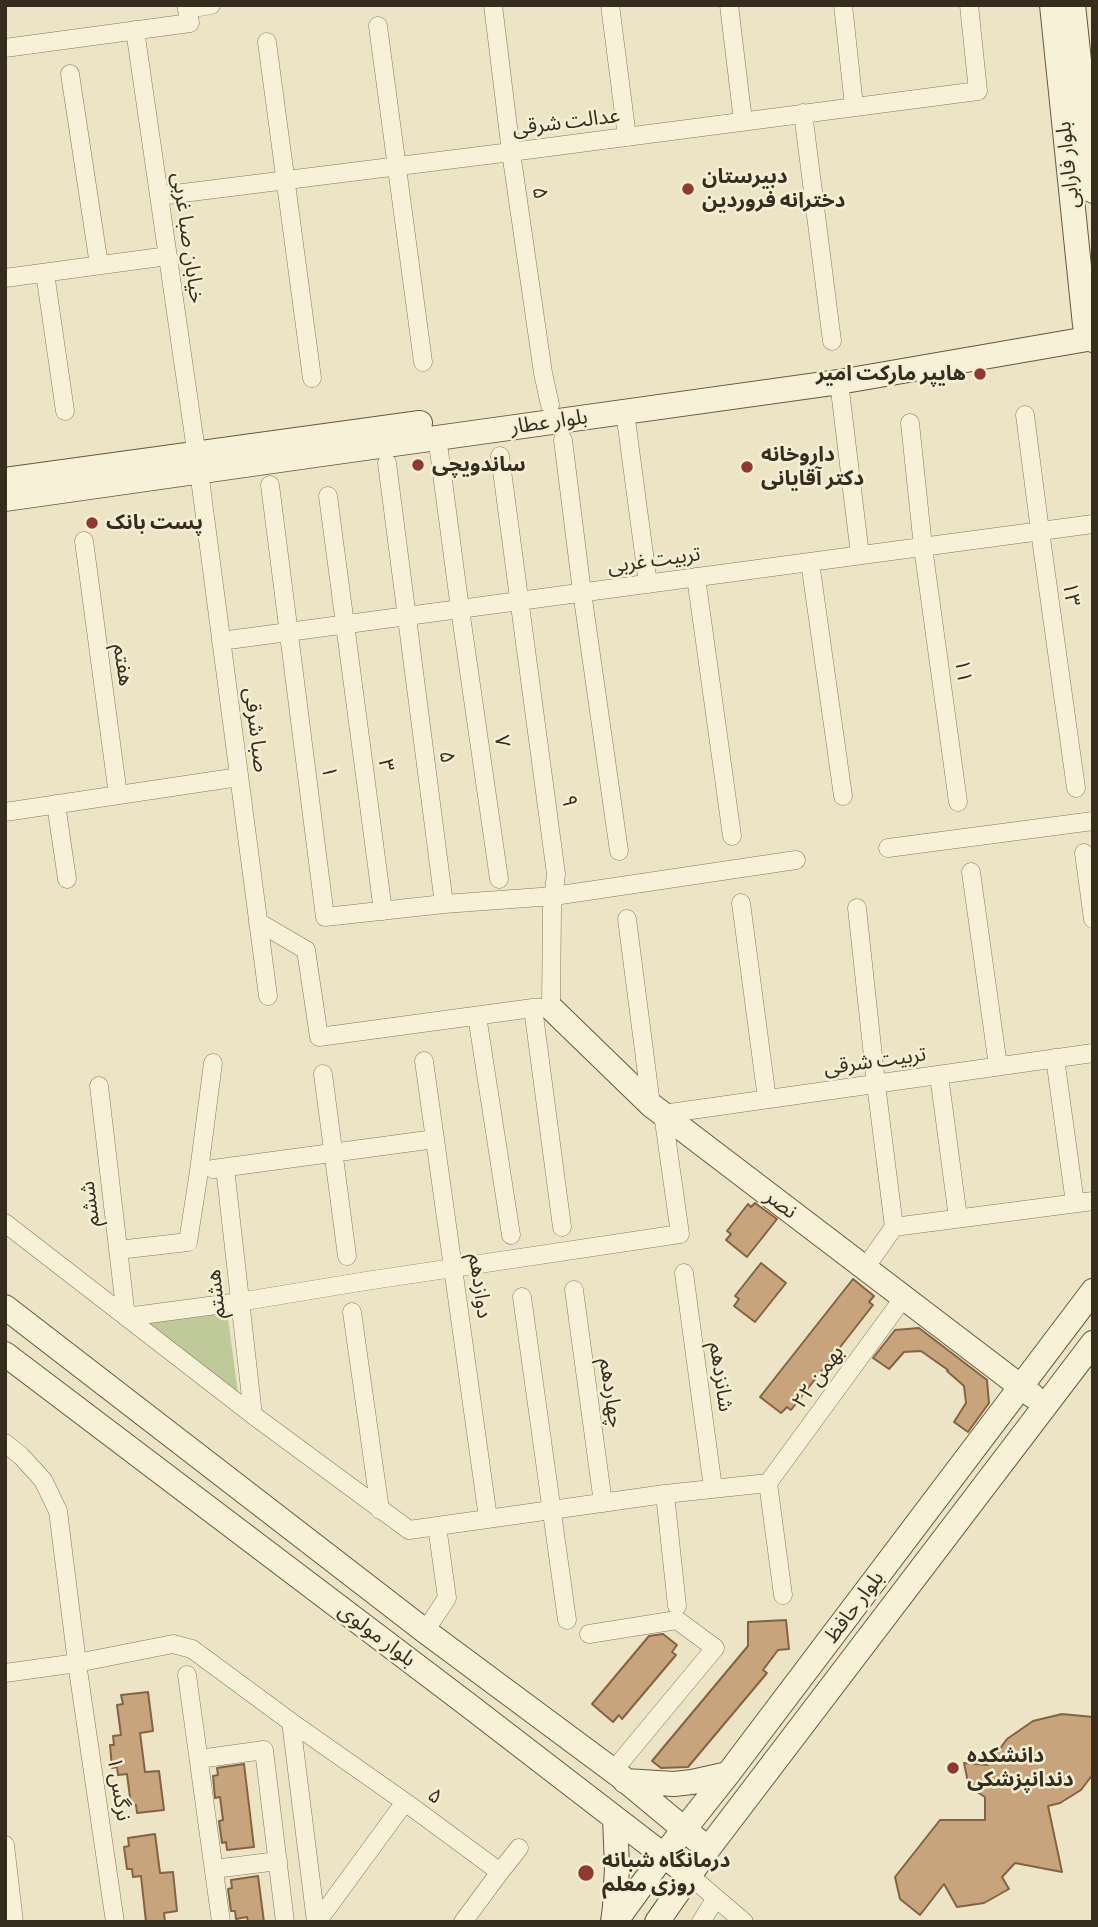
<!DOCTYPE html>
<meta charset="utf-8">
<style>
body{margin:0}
#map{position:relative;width:1098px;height:1927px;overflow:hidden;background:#ece4c5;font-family:"Crimson Pro",serif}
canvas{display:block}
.frame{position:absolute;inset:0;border:7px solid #372d1f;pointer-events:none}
</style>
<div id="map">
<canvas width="1098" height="1927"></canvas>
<div class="frame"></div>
</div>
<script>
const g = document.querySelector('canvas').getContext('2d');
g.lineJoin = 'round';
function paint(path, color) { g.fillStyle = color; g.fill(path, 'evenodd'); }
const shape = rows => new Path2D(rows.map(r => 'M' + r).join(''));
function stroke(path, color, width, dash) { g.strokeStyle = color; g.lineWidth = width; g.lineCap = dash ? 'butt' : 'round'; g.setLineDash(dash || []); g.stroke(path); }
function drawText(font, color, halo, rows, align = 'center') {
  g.font = font + ' "Crimson Pro","Noto Sans Arabic",serif'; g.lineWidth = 5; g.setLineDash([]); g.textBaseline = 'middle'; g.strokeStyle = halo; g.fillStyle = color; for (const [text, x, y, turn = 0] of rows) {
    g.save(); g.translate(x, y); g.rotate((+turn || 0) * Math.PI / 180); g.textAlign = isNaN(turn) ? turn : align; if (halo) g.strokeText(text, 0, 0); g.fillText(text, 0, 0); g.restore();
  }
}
paint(shape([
 [227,1311,238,1393,145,1322]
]), '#bfc999');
const building = shape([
 [755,1203,777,1219,747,1257,726,1240,731,1234,727,1231,748,1204,751,1207,755,1203],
 [761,1263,786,1283,755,1322,734,1306,739,1299,735,1296,761,1263],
 [853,1279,874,1296,869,1302,873,1305,791,1410,787,1407,781,1413,760,1397,853,1279],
 [919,1328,987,1380,989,1403,968,1432,954,1422,966,1403,964,1386,947,1371,948,1370,921,1351,904,1352,889,1369,873,1358,895,1330,919,1328],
 [786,1620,789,1649,778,1650,763,1670,767,1673,688,1767,661,1768,652,1761,748,1646,748,1622,786,1620],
 [663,1634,677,1645,672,1652,676,1655,622,1719,619,1715,613,1722,592,1704,649,1636,663,1634],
 [148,1692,153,1731,140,1733,145,1772,159,1771,164,1810,137,1813,136,1805,131,1805,127,1774,118,1775,117,1767,112,1768,110,1745,114,1745,113,1736,121,1735,117,1705,123,1704,121,1695,148,1692],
 [1062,1714,1093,1717,1093,1774,1081,1790,1060,1803,1048,1806,1062,1872,1015,1863,1002,1877,1009,1889,984,1903,957,1907,944,1884,920,1915,900,1899,895,1877,940,1820,985,1820,985,1797,969,1787,964,1763,988,1765,1007,1739,1033,1721,1062,1714],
 [244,1764,254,1847,227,1850,226,1842,222,1843,219,1821,223,1820,220,1797,215,1798,213,1776,218,1775,217,1768,244,1764],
 [155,1834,160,1873,173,1872,177,1911,164,1913,165,1922,146,1922,141,1876,133,1877,132,1869,127,1869,124,1847,129,1846,128,1838,155,1834],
 [258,1876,264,1922,248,1922,247,1917,236,1919,235,1911,231,1911,228,1889,232,1888,231,1880,258,1876]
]);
paint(building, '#c8a47d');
stroke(building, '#836343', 2);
const street = shape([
 [493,5,511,152,543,373,550,405],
 [610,5,627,137],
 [729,5,743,121],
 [843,5,854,106],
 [187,9,211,5],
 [378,26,423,362],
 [135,30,199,471,268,996],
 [267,42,312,378],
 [5,48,190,23,186,5],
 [70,74,99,265],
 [803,113,832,341],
 [159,196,511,152,978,91,969,5],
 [45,273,65,411],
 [5,278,168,256],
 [839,382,860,555],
 [625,412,648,584],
 [1025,415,1040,531,1076,788],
 [910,423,923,547,958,802],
 [563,440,582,592,619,851],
 [439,451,460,609,499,879],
 [387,463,444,904],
 [270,485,325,917,444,904,554,896,796,860],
 [328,496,383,911],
 [84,541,118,795],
 [810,562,843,796],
 [696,577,732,836],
 [221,641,1093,524],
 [56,804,67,879],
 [5,812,239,777],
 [888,848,1093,821],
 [1084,853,1093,919],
 [971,872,998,1066],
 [741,903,767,1099],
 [857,908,876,1084,894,1227],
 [627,919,651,1105],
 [258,922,306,950,319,1037,533,1008,551,1008,552,909,556,874,500,456],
 [533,1008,562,1227],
 [477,1016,511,1235],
 [1055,1058,1075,1203],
 [424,1061,488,1518],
 [323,1074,347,1256],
 [939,1075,958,1218],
 [99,1086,126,1317,239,1302,366,1281,680,1234,663,1114,1093,1053],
 [225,1168,253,1415],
 [213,1169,435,1139],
 [5,1223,253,1415,409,1530,665,1494,768,1483],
 [118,1250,188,1242,199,1171,213,1063],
 [865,1268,894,1227,1093,1201],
 [684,1273,713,1488],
 [574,1290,603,1503],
 [522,1297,567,1620],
 [352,1312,380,1510],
 [5,1443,21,1456,43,1480,58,1511,77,1663,115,1922],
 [768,1483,904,1297],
 [768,1483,783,1595],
 [665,1494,677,1606],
 [425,1631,447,1598,437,1526],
 [589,1634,677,1620,715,1648,613,1771],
 [5,1673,77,1663,173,1644,192,1649,291,1722,405,1802,500,1872,463,1922],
 [187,1675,221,1922],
 [291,1722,316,1922],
 [199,1759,264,1750,285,1922],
 [5,1845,14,1922],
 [214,1869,278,1861],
 [500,1872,519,1848],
 [689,1875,744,1922],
 [317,1922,405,1802],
 [701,1922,716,1898]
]);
const secondary = shape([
 [1052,5,1085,325,1093,340],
 [1073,5,1093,191],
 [5,480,420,423],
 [5,499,322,454,839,382,1093,338],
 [551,1008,651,1105,1033,1396],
 [5,1307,425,1631,619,1775,708,1849],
 [5,1354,463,1701,689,1875],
 [625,1781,674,1784,692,1782,728,1774],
 [613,1922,615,1907,617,1867,615,1818],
 [615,1922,663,1856,728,1774,1093,1291],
 [657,1922,708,1849,1093,1343]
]);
stroke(street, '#86765c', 19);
stroke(secondary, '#67573f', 26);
stroke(street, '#f7f1d8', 18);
stroke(secondary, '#f7f1d8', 24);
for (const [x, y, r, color] of [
 [688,189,7,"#91392f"],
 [980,374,7,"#91392f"],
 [418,465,7,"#91392f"],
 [747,467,7,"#91392f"],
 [92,523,7,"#91392f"],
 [953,1768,7,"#91392f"],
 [586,1873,9,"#91392f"]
]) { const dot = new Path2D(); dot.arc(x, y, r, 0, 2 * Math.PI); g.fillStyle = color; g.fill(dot); stroke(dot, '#f4eed4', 2.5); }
drawText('21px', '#372d1f', '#f4eed4', [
 ["عدالت شرقی",566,122,-7],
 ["بلوار فارابی",1068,165,-96],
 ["۵",540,193,82],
 ["خیابان صبا غربی",188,238,82],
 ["بلوار عطار",549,422,-8],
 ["تربیت غربی",654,560,-8],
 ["۱۳",1071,594,82],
 ["هفتم",123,665,82],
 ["۱۱",963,671,82],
 ["صبا شرقی",256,730,83],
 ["۷",502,741,82],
 ["۵",447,757,82],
 ["۳",386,765,82],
 ["۱",329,772,83],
 ["۹",569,801,83],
 ["تربیت شرقی",875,1061,-8],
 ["ششم",90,1204,-97],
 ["نصر",781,1204,37],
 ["دوازدهم",480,1286,82],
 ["هشتم",216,1294,-96],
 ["شانزدهم",721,1377,82],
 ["۲۲ بهمن",818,1377,-54],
 ["چهاردهم",611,1393,82],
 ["بلوار حافظ",854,1607,-53],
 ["بلوار مولوی",377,1635,37],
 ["نرگس ۱",119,1789,81],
 ["۵",435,1796,36]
]);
drawText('bold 21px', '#372d1f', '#f4eed4', [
 ["دبیرستان",702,177],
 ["دخترانه فروردین",702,201],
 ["هایپر مارکت امیر",966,374,"right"],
 ["داروخانه",761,455],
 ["دکتر آقایانی",761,479],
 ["ساندویچی",432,465],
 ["پست بانک",106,523],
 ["دانشکده",967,1756],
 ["دندانپزشکی",967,1780],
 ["درمانگاه شبانه",602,1861],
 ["روزی معلم",602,1885]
], 'left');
</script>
